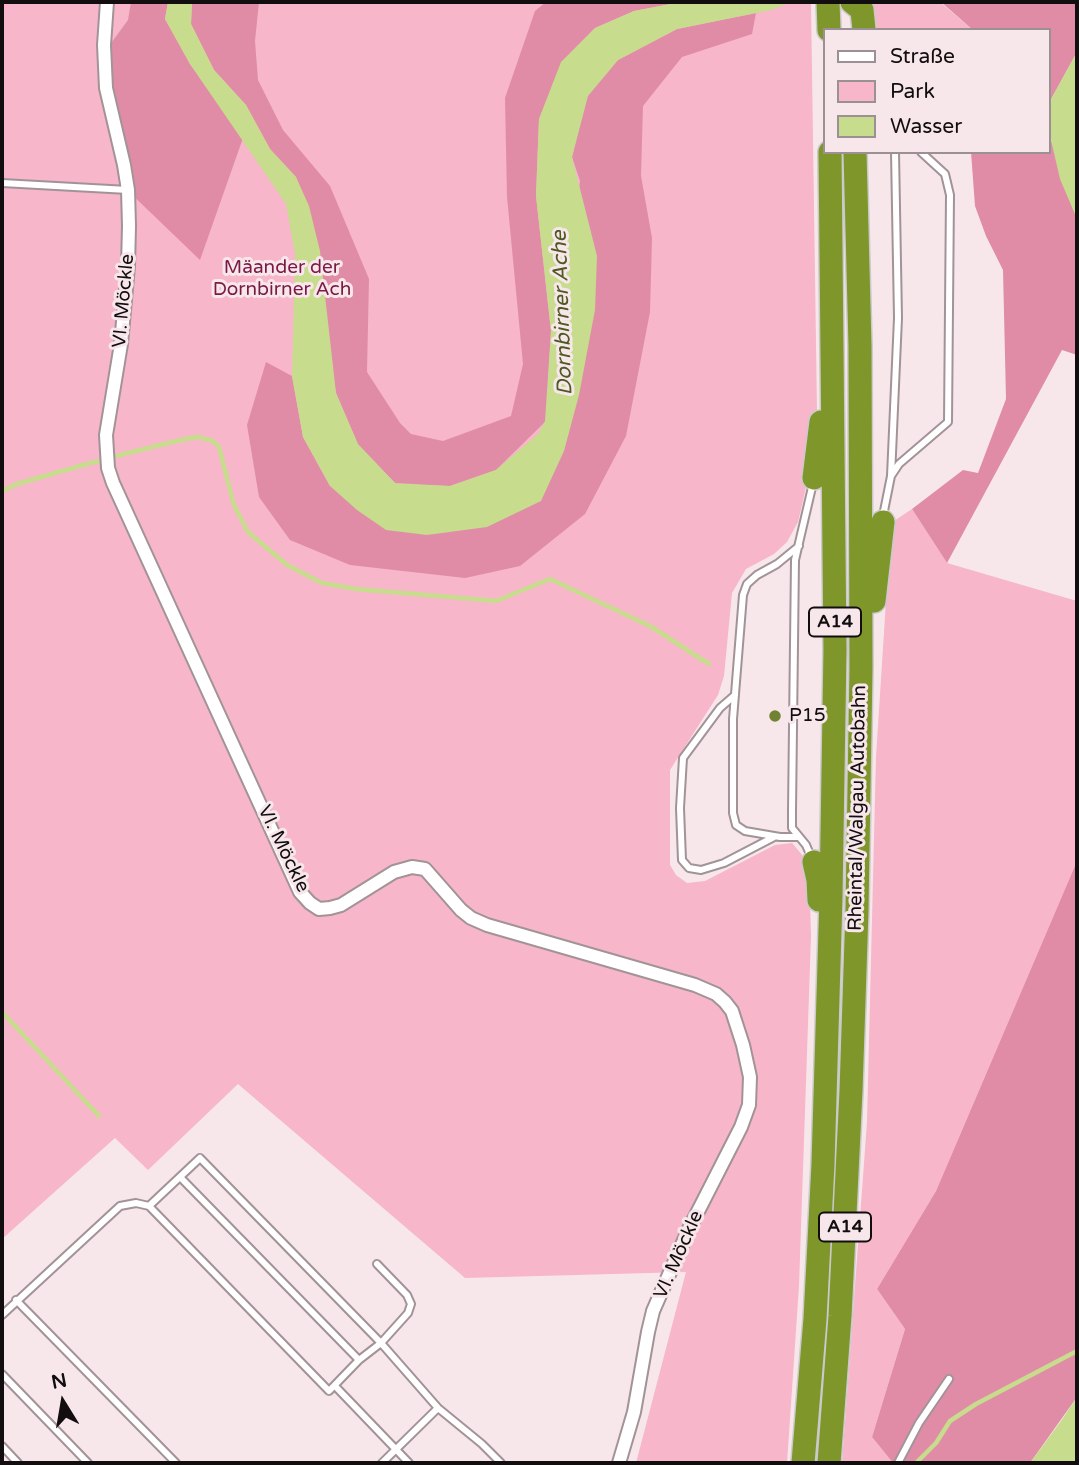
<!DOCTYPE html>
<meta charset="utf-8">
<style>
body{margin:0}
#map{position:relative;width:1079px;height:1465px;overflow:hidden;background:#f7e7eb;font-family:"Varela Round",sans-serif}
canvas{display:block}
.frame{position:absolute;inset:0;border:4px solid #120d0e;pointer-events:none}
.legend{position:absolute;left:823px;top:28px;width:228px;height:126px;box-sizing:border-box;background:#f7e7eb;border:2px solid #9b9093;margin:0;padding:9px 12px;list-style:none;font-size:21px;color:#120d0e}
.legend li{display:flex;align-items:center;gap:14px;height:35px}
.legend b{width:35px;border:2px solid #9b9093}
.north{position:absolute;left:28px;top:1367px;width:70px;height:70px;-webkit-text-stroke:5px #f7e7eb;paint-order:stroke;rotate:349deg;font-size:19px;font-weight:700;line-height:28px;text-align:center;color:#120d0e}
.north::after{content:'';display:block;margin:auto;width:24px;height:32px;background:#120d0e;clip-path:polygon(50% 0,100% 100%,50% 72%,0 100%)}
</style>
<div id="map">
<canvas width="1079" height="1465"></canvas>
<div class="frame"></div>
<ul class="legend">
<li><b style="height:9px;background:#fff"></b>Straße</li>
<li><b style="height:19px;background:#f7b6ca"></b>Park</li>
<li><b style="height:19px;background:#c7dc8c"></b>Wasser</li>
</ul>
<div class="north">N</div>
</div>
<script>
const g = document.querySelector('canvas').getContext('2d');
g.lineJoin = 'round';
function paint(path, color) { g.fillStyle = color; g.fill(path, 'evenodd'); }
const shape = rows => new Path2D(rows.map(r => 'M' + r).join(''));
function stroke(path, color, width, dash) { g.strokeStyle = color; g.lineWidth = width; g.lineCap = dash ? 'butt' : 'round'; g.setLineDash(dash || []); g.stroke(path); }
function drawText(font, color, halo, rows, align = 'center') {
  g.font = font + ' "Varela Round",sans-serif'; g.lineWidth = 6; g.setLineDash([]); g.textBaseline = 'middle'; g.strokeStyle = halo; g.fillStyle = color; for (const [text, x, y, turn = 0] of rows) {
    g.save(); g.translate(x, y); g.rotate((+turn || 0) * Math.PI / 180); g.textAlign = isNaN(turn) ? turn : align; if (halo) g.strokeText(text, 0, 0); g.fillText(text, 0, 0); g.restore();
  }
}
paint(shape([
 [2,2,811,2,817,412,807,483,798,522,787,542,774,554,746,569,732,593,724,676,718,695,670,770,670,865,676,875,687,883,705,881,775,845,792,843,809,863,811,936,799,1286,787,1463,636,1463,686,1272,465,1278,238,1084,148,1170,115,1138,2,1239],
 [869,2,940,2,973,30,870,30],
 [912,509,947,563,1077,601,1077,861,936,1191,877,1289,905,1329,872,1437,893,1463,842,1463,867,1122,876,757,891,523]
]), '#f7b6ca');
paint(shape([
 [131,2,168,2,165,19,190,64,243,138,200,260,124,187,98,61,128,20],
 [192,2,259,2,255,41,258,80,283,130,330,186,369,279,367,372,400,423,411,434,443,441,511,416,523,364,507,197,505,98,535,11,546,2,681,2,634,11,595,28,562,62,539,119,536,196,551,331,546,421,496,470,450,486,396,484,358,445,336,393,296,177,270,149,246,105,214,70,191,24],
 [941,2,1077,2,1077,52,1049,103,1049,30,973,30],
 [756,13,752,34,682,57,643,106,641,176,652,238,650,312,626,436,585,514,520,566,465,578,350,565,290,540,259,497,247,425,266,362,292,376,303,437,330,486,541,501,580,181,572,157,587,96,618,60,677,29],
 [1049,110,1051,140,1077,219,1077,355,1062,350,947,563,912,509,963,470,978,473,1006,399,1003,270,986,236,975,206,971,152,1049,152],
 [1077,861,1077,1397,1030,1463,893,1463,872,1437,905,1329,877,1289,936,1191]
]), '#e08ca7');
paint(shape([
 [168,2,192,2,191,24,214,70,246,105,270,149,296,177,309,206,320,251,336,393,358,444,395,483,450,486,496,470,538,434,545,421,551,331,536,196,539,119,561,62,595,28,634,11,681,2,792,2,771,10,677,29,618,60,588,96,572,157,597,256,595,310,579,395,564,451,541,501,487,527,427,535,386,530,357,510,330,486,303,437,292,376,295,254,286,204,190,64,165,19],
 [1077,52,1077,219,1060,179,1051,140,1049,110,1049,103],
 [1077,1397,1077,1463,1030,1463,1061,1421]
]), '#c7dc8c');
stroke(shape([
 [116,456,185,439,198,437,213,441,219,447,234,505,248,532,287,565,322,583,356,589,496,601,550,579,650,626,709,664],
 [2,491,17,484,98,461],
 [2,1012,99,1116],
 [916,1463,936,1443,950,1421,976,1404,1077,1351]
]), '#c7dc8c', 4.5);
const lane = shape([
 [2,183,128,190],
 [891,476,898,318,895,152],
 [883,516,891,476,899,464,948,422,950,195,945,174,921,152],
 [735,695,720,708,683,758,680,808,682,860,689,868,701,870,724,863,774,837],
 [799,837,780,837,745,831,736,825,733,813,733,719,743,595,747,584,757,575,777,564,799,546],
 [812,859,806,845,792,828,792,811,795,560,813,483],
 [200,1158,381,1343,359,1360,329,1391,149,1206,200,1158],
 [180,1177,359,1360],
 [377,1264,407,1295,411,1304,408,1313,381,1343,438,1408,482,1444,501,1463],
 [16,1300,176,1463],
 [2,1315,120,1206,136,1203,149,1206],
 [2,1374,88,1463],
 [335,1386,409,1463],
 [2,1446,18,1463],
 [382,1463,438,1408],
 [898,1463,919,1423,949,1379]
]);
const street = shape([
 [107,2,104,45,106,88,124,165,128,190,129,226,128,266,121,344,106,435,108,468,113,483,300,892,310,903,319,909,330,908,341,905,394,872,412,867,425,869,461,910,471,918,487,925,695,985,716,994,725,1002,732,1011,743,1045,750,1077,749,1105,741,1127,689,1229,653,1311,648,1332,634,1412,619,1463]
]);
const highway = shape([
 [828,2,829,30],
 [852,2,862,10,864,30],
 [814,478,821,422],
 [874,601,883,522],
 [814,862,818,880,819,900],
 [803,1463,815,1319,823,1164,831,897,835,650,830,152],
 [829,1463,840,1316,851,1091,857,910,861,668,860,346,855,152]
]);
stroke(lane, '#a29397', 10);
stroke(street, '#a29397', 16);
stroke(highway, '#cbcaca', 26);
stroke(lane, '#fff', 6);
stroke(street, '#fff', 12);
stroke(highway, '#7f962a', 23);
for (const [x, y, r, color] of [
 [775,716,7,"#718333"]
]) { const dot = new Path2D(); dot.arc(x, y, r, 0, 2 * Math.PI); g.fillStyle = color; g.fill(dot); stroke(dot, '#f7e7eb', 2.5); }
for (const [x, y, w] of [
 [835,622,52],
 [845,1227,52]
]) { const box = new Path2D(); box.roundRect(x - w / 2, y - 14.5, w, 29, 5); g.fillStyle = '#f7e7eb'; g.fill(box); stroke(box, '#120d0e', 2); }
drawText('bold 18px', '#120d0e', null, [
 ["A14",835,622],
 ["A14",845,1227]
]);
drawText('19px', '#7b1944', '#f7e7eb', [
 ["Mäander der",282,268],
 ["Dornbirner Ach",282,290]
]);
drawText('19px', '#120d0e', '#f7e7eb', [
 ["VI. Möckle",124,301,-85],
 ["Rheintal/Walgau Autobahn",858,808,-89],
 ["VI. Möckle",283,849,64],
 ["VI. Möckle",679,1255,-66]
]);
drawText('19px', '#120d0e', '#f7e7eb', [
 ["P15",789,716]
], 'left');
drawText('italic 21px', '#4d5a21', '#f7e7eb', [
 ["Dornbirner Ache",563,313,-92]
]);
</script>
